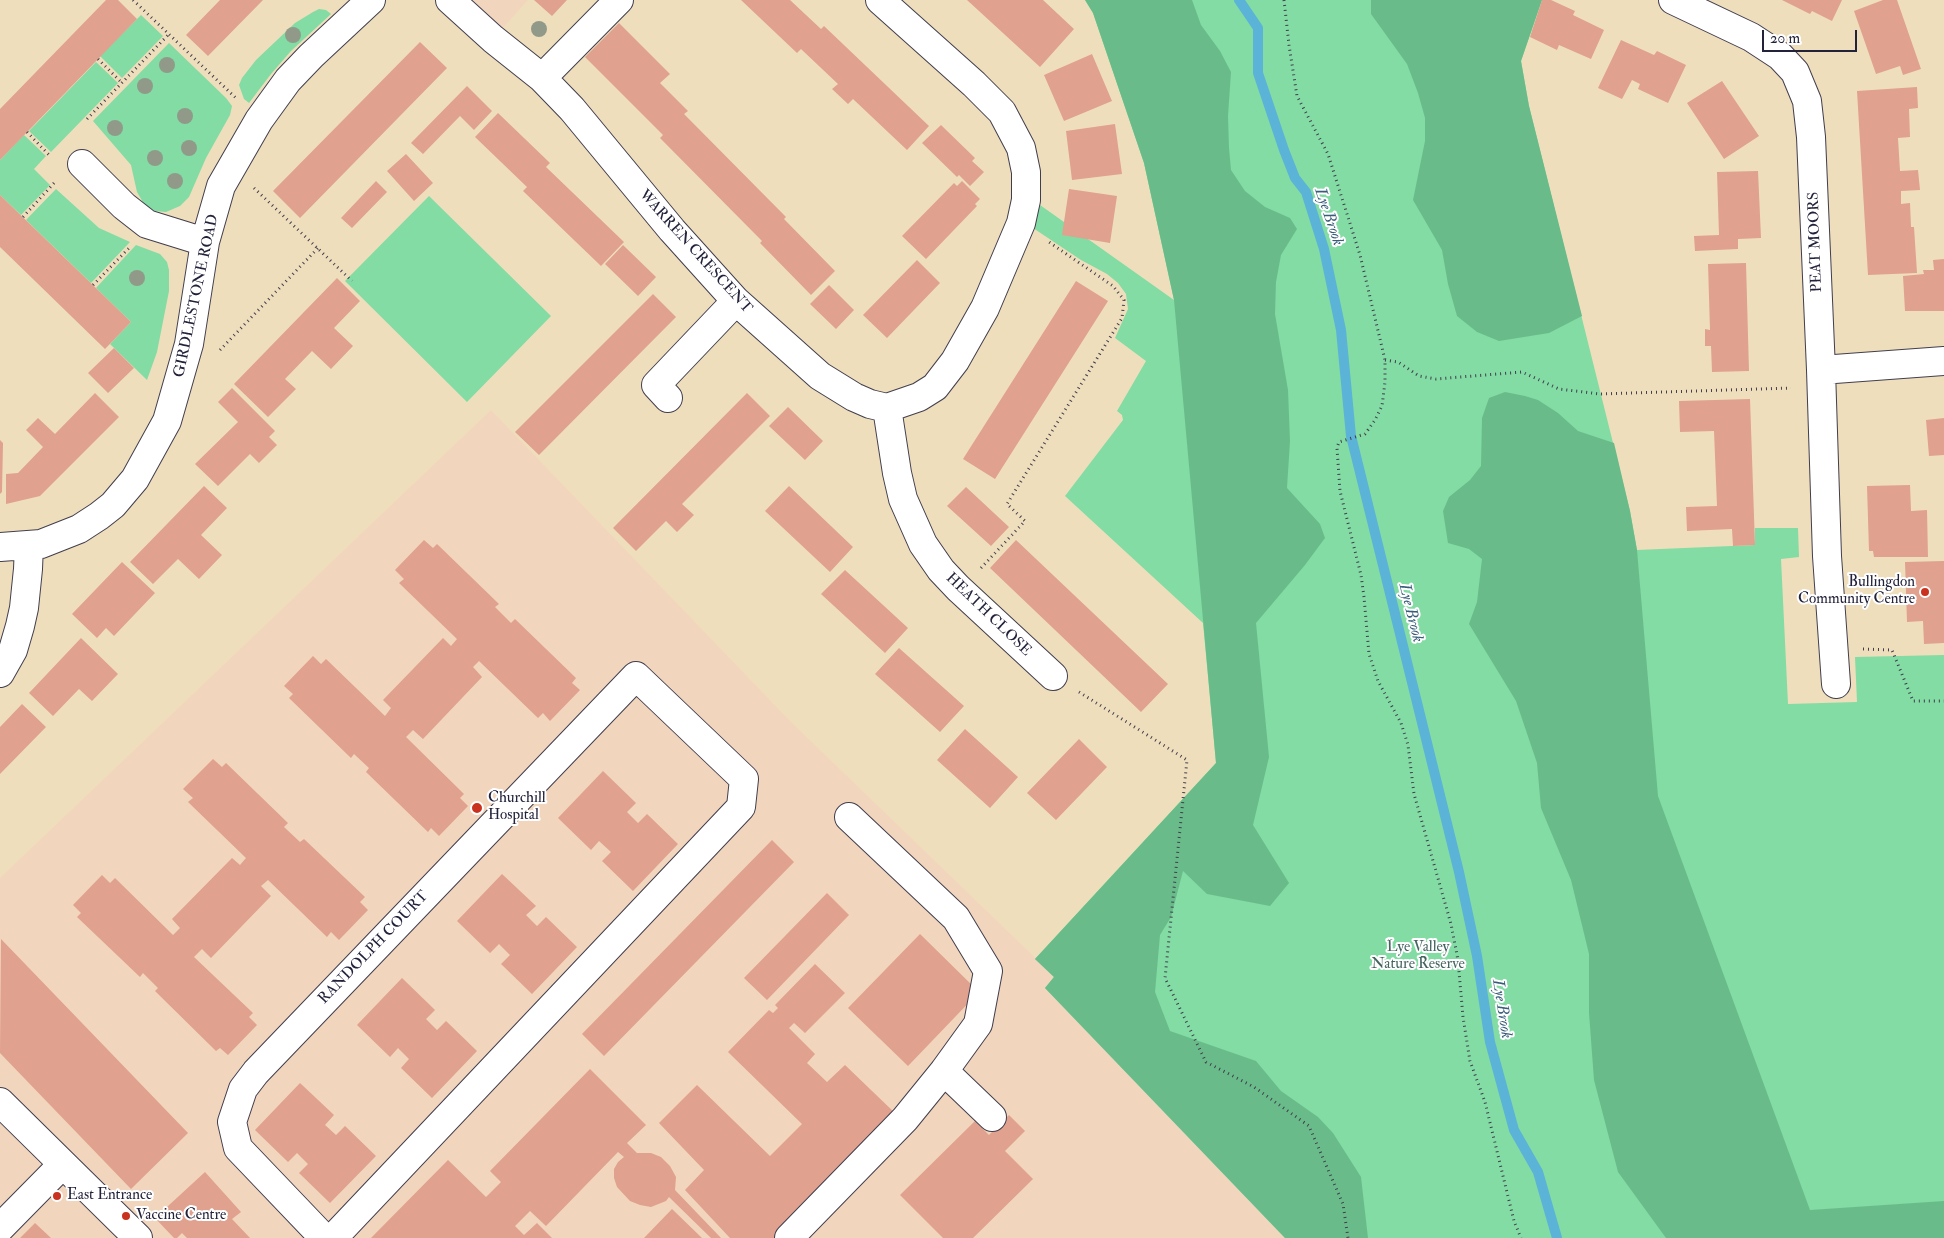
<!DOCTYPE html>
<style>
body{margin:0}
#map{position:relative;width:1944px;height:1238px;overflow:hidden;background:#efdebc;font-family:"IM FELL Double Pica",serif}
canvas{display:block}
.scale{position:absolute;left:1762px;top:30px;width:95px;height:22px;box-sizing:border-box;border:2px solid #22223b;border-top:0;padding-left:6px;font-size:15px;line-height:18px;white-space:nowrap;color:#22223b;-webkit-text-stroke:4px #fff;paint-order:stroke}
</style>
<div id="map">
<canvas width="1944" height="1238"></canvas>
<div class="scale">20 m</div>
</div>
<script>
const ctx = document.querySelector('canvas').getContext('2d');
ctx.lineJoin = 'round';
function fillPath(path, color) { ctx.fillStyle = color; ctx.fill(path, 'evenodd'); }
const toPath = rows => new Path2D(rows.map(r => 'M' + r).join(''));
function strokePath(path, color, width, dash) { ctx.strokeStyle = color; ctx.lineWidth = width; ctx.lineCap = dash ? 'butt' : 'round'; ctx.setLineDash(dash || []); ctx.stroke(path); }
function drawText(font, color, halo, rows, align = 'center') {
  ctx.font = font + ' "IM FELL Double Pica",serif'; ctx.lineWidth = 4; ctx.setLineDash([]); ctx.textBaseline = 'middle'; ctx.strokeStyle = halo; ctx.fillStyle = color; for (const [text, x, y, turn = 0] of rows) {
    ctx.save(); ctx.translate(x, y); ctx.rotate((+turn || 0) * Math.PI / 180); ctx.textAlign = isNaN(turn) ? turn : align; if (halo) ctx.strokeText(text, 0, 0); ctx.fillText(text, 0, 0); ctx.restore();
  }
}
const built = toPath([
 [467,0,528,0,501,30],
 [491,410,792,723,1055,977,1046,988,1285,1238,0,1238,0,878]
]);
const green = toPath([
 [1085,0,1542,0,1521,61,1529,106,1630,511,1637,550,1755,545,1755,528,1798,528,1799,557,1781,559,1788,704,1857,702,1855,657,1944,655,1944,1238,1285,1238,1045,988,1054,977,1035,959,1216,763,1203,623,1065,496,1123,420,1122,415,1117,411,1146,361,1115,338,1128,309,1126,294,1118,283,1107,274,1081,260,1033,228,1040,205,1174,300,1144,163,1093,13],
 [319,9,326,10,331,14,291,51,271,74,249,103,244,99,239,85,242,78,256,60,295,23,313,12],
 [141,15,163,36,122,78,100,56],
 [169,43,226,98,232,106,230,115,206,158,189,197,180,206,166,212,155,211,144,204,137,192,131,165,93,121],
 [96,62,118,83,51,152,29,131],
 [24,135,46,156,34,169,50,185,21,215,0,195,0,160],
 [56,189,99,228,130,242,91,283,26,220],
 [429,196,551,316,467,402,345,281],
 [136,245,160,254,167,262,169,270,169,291,157,352,147,380,110,344,131,322,96,288]
]);
const forest = toPath([
 [1085,0,1192,0,1201,25,1220,51,1231,72,1228,116,1229,148,1231,170,1245,191,1265,207,1290,218,1297,229,1281,255,1276,282,1275,314,1288,390,1290,441,1287,488,1320,524,1325,538,1305,565,1256,623,1269,757,1253,825,1289,883,1270,906,1207,894,1183,871,1171,917,1160,935,1155,992,1170,1031,1256,1061,1281,1091,1318,1117,1333,1133,1361,1177,1368,1238,1285,1238,1045,988,1054,977,1035,959,1216,763,1174,300,1144,163,1093,13],
 [1371,0,1542,0,1521,61,1529,106,1582,316,1549,333,1499,341,1477,332,1457,316,1448,284,1442,250,1413,200,1425,141,1425,118,1418,93,1407,64,1371,14],
 [1505,392,1525,396,1538,400,1558,413,1578,431,1614,443,1630,511,1637,550,1658,796,1810,1210,1944,1201,1944,1238,1666,1238,1618,1172,1594,1080,1589,1013,1589,954,1571,880,1541,808,1537,763,1516,701,1469,624,1477,602,1482,559,1469,549,1448,543,1443,511,1449,497,1470,480,1481,466,1482,418,1489,398]
]);
const stream = toPath([
 [1239,0,1258,28,1258,73,1284,150,1295,178,1306,192,1324,249,1341,330,1351,436,1459,872,1477,956,1490,1042,1514,1130,1538,1172,1557,1238]
]);
const building = toPath([
 [106,0,118,0,137,19,0,160,0,109],
 [220,0,263,0,208,56,186,35],
 [534,0,567,0,552,16],
 [741,0,790,0,821,29,824,26,929,126,907,150,853,99,848,104,832,89,838,84,801,49,797,53],
 [967,0,1043,0,1074,29,1040,67],
 [1542,0,1551,0,1575,11,1573,15,1604,30,1591,59,1559,45,1557,50,1530,37],
 [1782,0,1842,0,1832,21,1812,11,1810,14],
 [1897,0,1921,69,1903,75,1900,66,1876,74,1854,11,1883,0],
 [619,23,670,74,660,83,688,111,684,114,786,217,784,219,835,271,811,295,760,243,762,241,660,138,663,135,585,57],
 [1621,40,1654,55,1657,51,1686,65,1668,103,1638,89,1640,84,1632,80,1622,99,1598,88],
 [420,42,447,68,300,218,273,191],
 [1092,54,1112,101,1064,121,1044,75],
 [1722,81,1759,136,1724,159,1687,103],
 [467,86,492,111,474,130,460,116,423,154,411,143],
 [1917,87,1918,108,1909,109,1910,137,1898,138,1900,171,1918,170,1920,190,1901,191,1901,204,1910,203,1911,227,1914,227,1917,273,1868,275,1857,91],
 [498,113,550,163,546,167,624,242,601,266,523,191,527,187,475,137],
 [1115,124,1122,174,1072,180,1066,131],
 [941,125,975,158,972,161,984,172,970,186,959,175,957,177,922,143],
 [406,154,433,183,414,201,387,171],
 [1758,171,1761,238,1738,239,1738,249,1695,251,1694,236,1719,235,1717,172],
 [376,181,387,192,352,228,341,218],
 [962,181,980,199,975,204,977,206,926,259,902,236,954,183,957,186],
 [1069,189,1117,196,1110,243,1062,235],
 [0,195,131,322,105,349,0,247],
 [623,245,656,277,638,296,605,264],
 [1944,259,1944,311,1905,311,1903,276,1924,274,1923,270,1934,270,1933,260],
 [917,260,940,283,887,338,863,315],
 [1746,263,1749,371,1712,372,1711,346,1705,346,1705,329,1710,330,1708,264],
 [337,278,360,301,334,328,353,346,331,369,312,351,285,379,296,389,268,417,234,384],
 [1076,281,1108,301,995,479,963,459],
 [829,285,854,310,836,329,810,304],
 [653,294,676,317,539,455,515,432],
 [114,348,134,368,108,393,88,373],
 [232,388,275,431,269,437,277,445,259,463,250,454,218,486,195,464,238,422,218,402],
 [95,393,119,417,40,496,6,504,6,474,18,473,43,447,26,430,38,418,55,434],
 [747,393,770,416,682,504,694,515,677,532,666,521,636,551,613,528],
 [1750,399,1755,545,1733,546,1732,529,1687,531,1686,507,1717,506,1714,431,1680,432,1679,401],
 [788,407,823,441,805,460,769,426],
 [1944,418,1944,455,1929,456,1926,420],
 [0,440,3,443,2,492,0,494],
 [1910,485,1911,511,1927,510,1928,557,1874,557,1873,551,1869,551,1867,486],
 [204,486,227,508,201,535,222,555,199,579,178,559,153,584,130,562],
 [789,486,853,547,830,572,765,511],
 [966,487,1009,527,991,546,947,506],
 [424,540,433,548,437,544,499,604,495,607,511,623,515,619,576,678,572,683,580,690,550,721,543,713,538,718,479,661,473,667,482,677,423,739,413,730,406,737,464,794,460,798,468,806,439,836,431,828,428,832,366,772,369,768,354,754,351,758,289,698,293,694,284,686,313,656,321,664,326,659,385,716,391,708,383,700,443,638,451,646,457,639,399,583,404,579,395,570],
 [1016,540,1168,684,1141,712,990,568],
 [1944,561,1944,643,1924,644,1923,621,1907,622,1905,562],
 [122,562,155,593,114,636,106,628,97,638,72,614],
 [845,570,908,628,885,653,821,594],
 [81,638,118,674,92,701,79,689,53,716,29,693],
 [899,648,964,706,940,732,875,674],
 [22,704,46,727,0,774,0,727],
 [965,729,1018,777,990,808,937,760],
 [1079,739,1107,767,1056,820,1027,793],
 [213,759,222,767,226,763,288,823,284,827,300,842,304,839,365,897,360,902,368,910,339,940,331,932,327,937,268,880,261,886,271,896,211,958,202,949,194,957,253,1013,249,1017,257,1025,228,1055,220,1048,216,1051,155,991,158,988,143,973,140,977,77,917,81,913,73,905,102,875,110,883,115,878,173,935,180,928,172,919,232,858,240,865,246,858,188,802,193,798,183,789],
 [603,771,636,803,627,812,638,823,647,814,678,844,633,891,602,861,611,852,599,841,591,850,558,818],
 [772,840,794,862,604,1056,582,1034],
 [502,874,536,906,526,915,537,926,546,917,577,947,532,994,501,964,510,955,499,944,490,953,457,921],
 [827,893,849,915,767,1000,744,978],
 [920,934,979,992,908,1066,848,1008],
 [1,939,188,1133,131,1189,0,1053],
 [815,964,845,993,805,1033,794,1023,789,1028,815,1054,807,1063,827,1082,845,1065,897,1115,777,1238,730,1238,685,1190,704,1170,659,1123,697,1085,770,1156,802,1124,728,1052,769,1010,773,1013,778,1008,775,1005],
 [402,978,435,1010,426,1019,437,1030,446,1021,477,1051,432,1098,401,1068,409,1059,398,1048,390,1057,357,1025],
 [590,1069,646,1125,627,1143,637,1153,651,1153,661,1157,670,1166,676,1177,675,1190,721,1238,711,1238,669,1197,666,1201,651,1207,640,1205,630,1201,617,1187,614,1178,614,1169,618,1162,624,1157,618,1152,546,1226,530,1211,515,1226,524,1235,537,1223,552,1238,371,1238,448,1160,486,1197,501,1182,490,1171],
 [300,1083,334,1115,325,1125,336,1135,345,1126,376,1156,330,1203,299,1173,308,1164,297,1153,288,1162,255,1130],
 [1009,1115,1025,1131,1005,1151,1033,1179,973,1238,943,1238,900,1195,975,1121,989,1135],
 [205,1172,241,1212,232,1219,250,1238,187,1238,182,1233,177,1238,174,1238,155,1218],
 [672,1209,702,1238,644,1238],
 [35,1223,51,1238,20,1238]
]);
const path = toPath([
 [133,0,238,100],
 [1284,0,1289,45,1297,96,1328,154,1360,255,1385,360,1385,382,1382,406,1375,420,1365,434,1339,442,1337,448,1340,491,1361,575,1364,597,1369,654,1378,681,1401,723,1408,745,1414,794,1451,924,1458,960,1463,1017,1470,1061,1485,1102,1514,1221,1521,1238],
 [98,59,122,83],
 [87,119,169,34],
 [27,132,51,157],
 [254,188,352,281],
 [23,217,55,182],
 [93,285,129,248],
 [220,350,318,248],
 [1385,360,1398,362,1419,376,1436,379,1522,372,1559,389,1600,394,1791,388],
 [981,568,1025,521,1007,504,1122,318,1124,300,1113,286,1046,240],
 [1863,649,1892,650,1913,701,1944,701],
 [1079,692,1187,760,1165,978,1206,1062,1254,1087,1309,1126,1343,1204,1348,1238]
]);
const minor = toPath([
 [450,0,493,39,542,78,572,109,672,230,736,301,820,376,854,397,870,404,887,408,919,397,935,387,955,361,985,308,1021,223,1026,200,1026,172,1021,148,1002,112,974,84,880,0],
 [1673,0,1751,37,1780,56,1795,72,1807,101,1811,137,1821,370,1827,556,1836,684],
 [542,78,619,0],
 [82,164,124,206,147,224,205,242],
 [1821,370,1944,361],
 [668,398,656,385,736,301],
 [887,408,897,473,903,499,923,544,941,570,958,588,1053,676],
 [0,547,41,544,79,529,99,516,113,505,135,479,167,421,189,344,205,242,221,186,259,120,288,80,311,56,371,0],
 [0,673,13,650,20,626,24,608,28,569,29,545],
 [944,1071,992,1117],
 [0,1102,138,1238],
 [0,1228,62,1165],
 [324,1238,238,1148,232,1122,243,1089,256,1072,636,676,744,779,741,807,333,1238],
 [789,1238,905,1119,944,1071,978,1024,988,971,956,918,849,817]
]);
const trees = [
 [539,29],
 [293,35],
 [167,65],
 [145,86],
 [185,116],
 [115,128],
 [189,148],
 [155,158],
 [175,181],
 [137,278]
];
const markers = [
 [1925,592,5,"#c8321e"],
 [477,808,6,"#c8321e"],
 [57,1196,5,"#c8321e"],
 [126,1216,5,"#c8321e"]
];
const streetNames = [
 ["PEAT MOORS",1816,242,-92],
 ["WARREN CRESCENT",695,252,48],
 ["GIRDLESTONE ROAD",197,296,-78],
 ["HEATH CLOSE",988,615,44],
 ["RANDOLPH COURT",374,948,-46]
];
const poiNames = [
 ["Bullingdon",1915,583,"right"],
 ["Community Centre",1915,600,"right"],
 ["Churchill",488,799],
 ["Hospital",488,816],
 ["East Entrance",67,1196],
 ["Vaccine Centre",136,1216]
];
const parkNames = [
 ["Lye Valley",1418,948],
 ["Nature Reserve",1418,965]
];
const waterNames = [
 ["Lye Brook",1328,217,71],
 ["Lye Brook",1410,613,76],
 ["Lye Brook",1501,1009,81]
];
fillPath(built, '#f2d5bd');
fillPath(green, '#82dca3');
fillPath(forest, '#69bc89');
strokePath(stream, '#5bb3d8', 10);
fillPath(building, '#e0a18e');
strokePath(minor, '#413e4e', 30);
strokePath(path, '#413e4e', 3, [1, 4]);
strokePath(minor, '#fff', 28);
ctx.fillStyle = '#919a89';
for (const [x, y] of trees) { ctx.beginPath(); ctx.arc(x, y, 8, 0, 2 * Math.PI); ctx.fill(); }
for (const [x, y, r, color] of markers) { const dot = new Path2D(); dot.arc(x, y, r, 0, 2 * Math.PI); ctx.fillStyle = color; ctx.fill(dot); strokePath(dot, '#fff', 2); }
drawText('15px', '#22223b', '#fff', streetNames);
drawText('15px', '#22223b', '#fff', poiNames, 'left');
drawText('15px', '#44635f', '#fff', parkNames);
drawText('italic 16px', '#395c7a', '#fff', waterNames);
</script>
